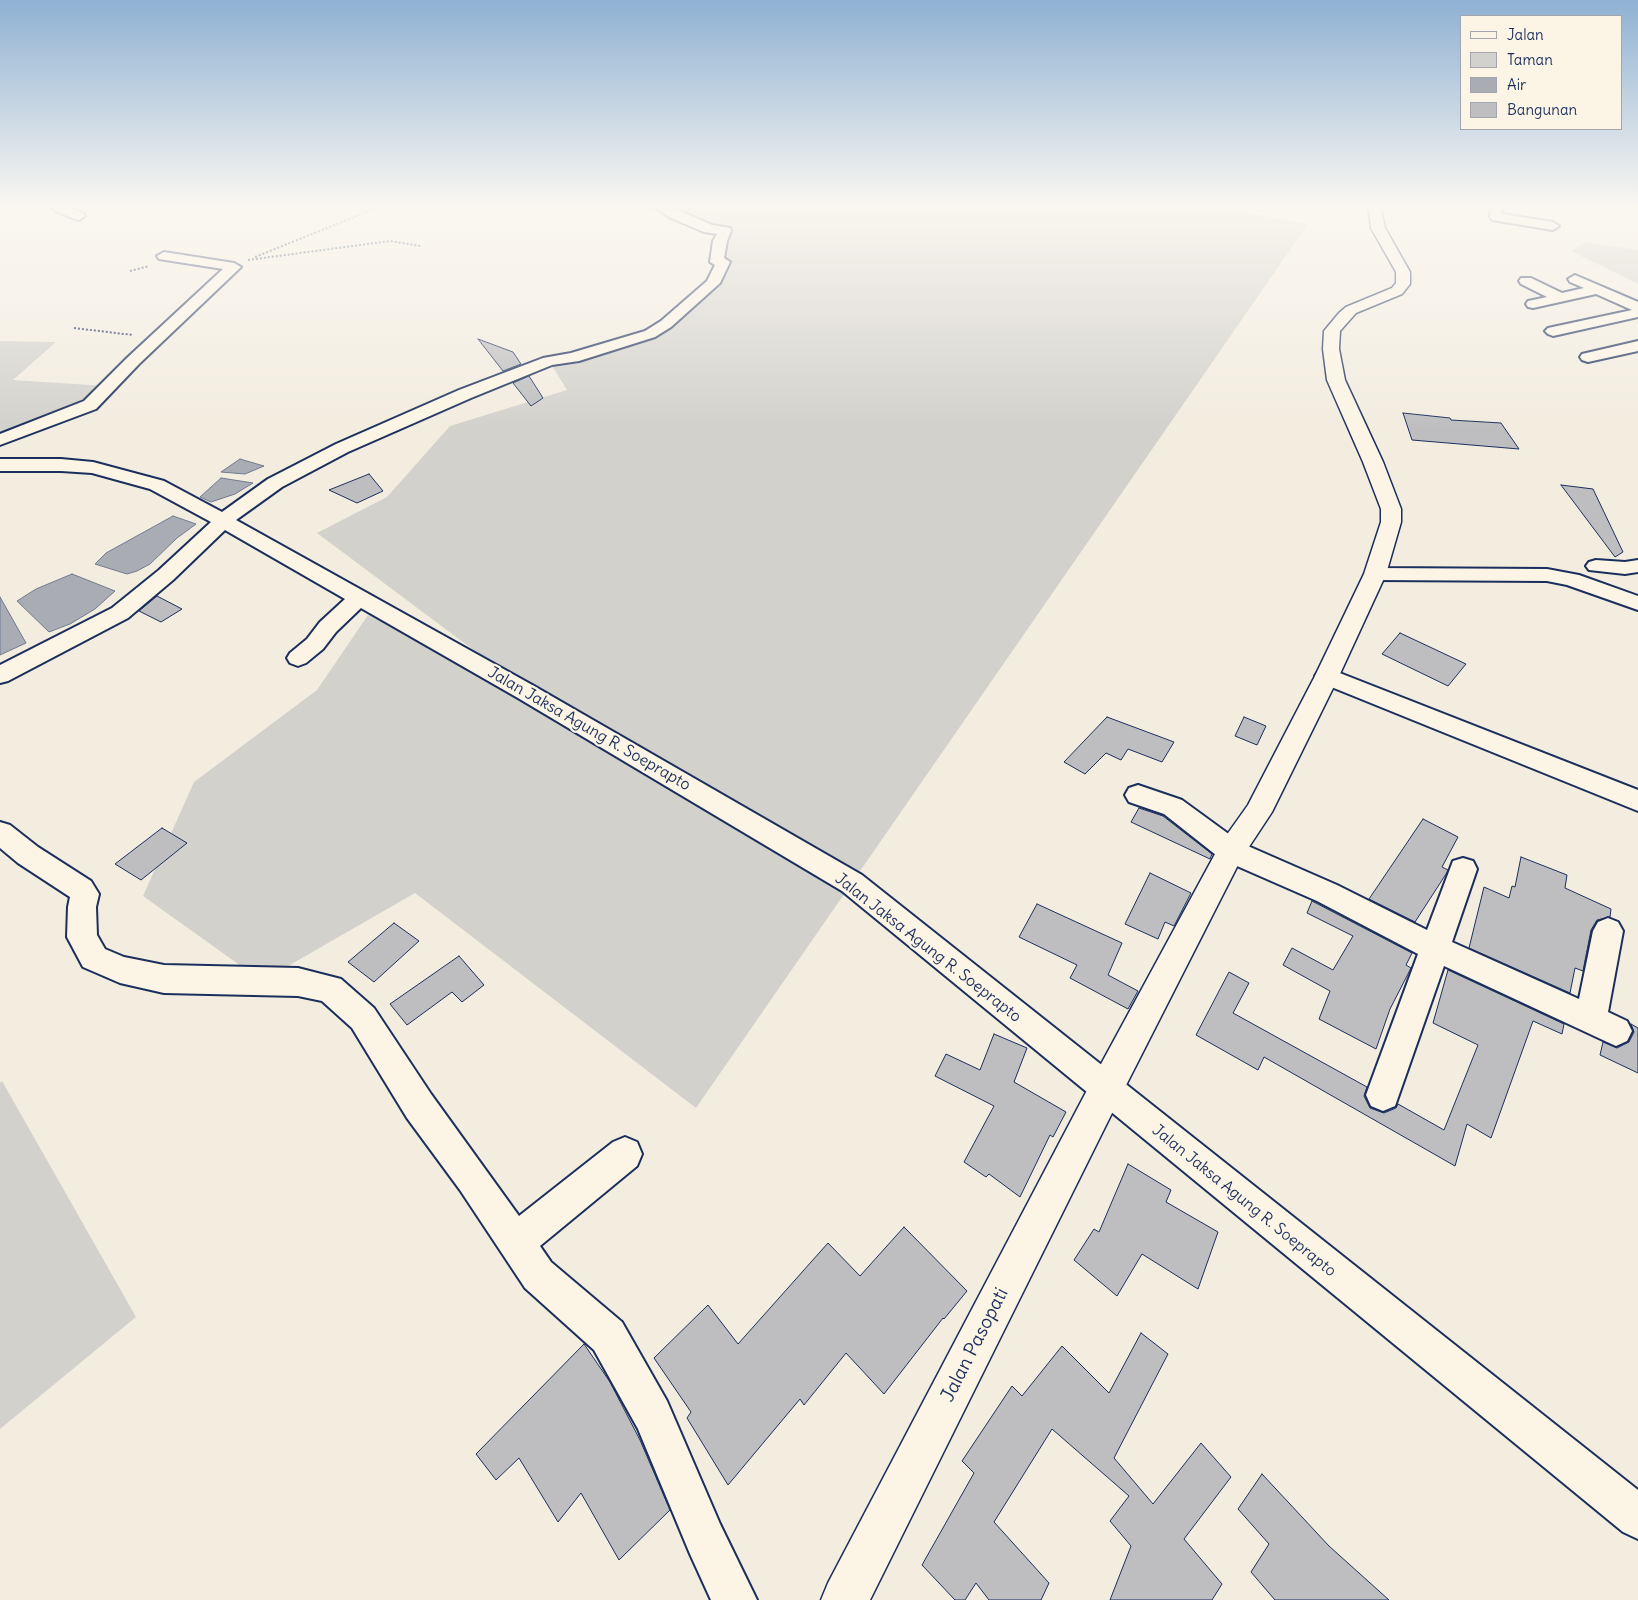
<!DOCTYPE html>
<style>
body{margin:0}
#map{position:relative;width:1638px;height:1600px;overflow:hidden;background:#f3ede0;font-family:Delius,sans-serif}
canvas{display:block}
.legend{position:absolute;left:1460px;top:15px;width:162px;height:115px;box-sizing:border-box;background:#fcf5e5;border:1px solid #a2a6af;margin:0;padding:6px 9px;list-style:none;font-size:15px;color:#1b2f5e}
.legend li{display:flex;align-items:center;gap:10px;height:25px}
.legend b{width:25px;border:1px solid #a2a6af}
</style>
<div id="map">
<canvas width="1638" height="1600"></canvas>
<ul class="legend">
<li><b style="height:6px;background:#fcf5e5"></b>Jalan</li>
<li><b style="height:14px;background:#d3d1cc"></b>Taman</li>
<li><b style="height:14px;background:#a9acb3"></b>Air</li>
<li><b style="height:14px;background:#bebec0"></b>Bangunan</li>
</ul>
</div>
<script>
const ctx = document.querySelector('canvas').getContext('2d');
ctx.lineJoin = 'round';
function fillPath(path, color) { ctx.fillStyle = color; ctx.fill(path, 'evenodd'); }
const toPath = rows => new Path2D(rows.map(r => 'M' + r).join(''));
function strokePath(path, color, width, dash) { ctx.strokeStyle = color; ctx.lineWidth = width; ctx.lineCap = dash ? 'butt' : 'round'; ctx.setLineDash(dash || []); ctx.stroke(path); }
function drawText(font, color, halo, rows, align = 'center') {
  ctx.font = font + ' Delius,sans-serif'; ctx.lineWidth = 4.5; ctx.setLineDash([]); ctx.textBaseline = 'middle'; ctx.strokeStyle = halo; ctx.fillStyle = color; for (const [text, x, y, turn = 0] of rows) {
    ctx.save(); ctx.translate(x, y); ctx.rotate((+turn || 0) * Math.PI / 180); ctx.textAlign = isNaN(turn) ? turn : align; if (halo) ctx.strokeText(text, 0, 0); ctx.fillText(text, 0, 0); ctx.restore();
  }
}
const green = toPath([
 [659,205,1203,205,1308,224,696,1108,415,893,262,981,143,896,194,782,317,690,368,615,519,684,317,533,387,497,450,426,567,390,549,361,666,324,713,283,724,231],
 [1585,242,1638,250,1638,284,1571,251],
 [0,341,56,342,13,380,106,386,89,404,0,438],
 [2,1081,136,1317,0,1429,0,1083]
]);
const water = toPath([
 [240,459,264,466,245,474,221,472,240,459],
 [221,478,253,483,235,494,211,502,200,497,221,478],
 [173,516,196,524,177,538,150,564,137,571,127,574,95,564,106,553,173,516],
 [72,574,115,591,95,609,70,624,49,632,17,601,36,589,72,574],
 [0,597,26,643,0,655,0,597]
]);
const building = toPath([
 [478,339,513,352,521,364,503,371,478,339],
 [529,376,543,398,531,406,513,383,529,376],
 [1403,413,1450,418,1451,420,1501,423,1519,449,1412,440,1403,413],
 [369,474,383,491,357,503,329,490,369,474],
 [1561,485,1593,489,1623,552,1615,557,1561,485],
 [157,596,182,609,161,622,139,611,157,596],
 [1400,633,1466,664,1448,686,1382,654,1400,633],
 [1107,717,1174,742,1162,762,1128,749,1121,760,1106,753,1085,774,1064,762,1107,717],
 [1244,717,1266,726,1257,745,1235,736,1244,717],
 [1139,808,1163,816,1212,854,1210,859,1131,822,1139,808],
 [1423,819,1458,837,1442,867,1448,870,1446,874,1415,922,1369,899,1423,819],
 [162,828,187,843,141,880,115,864,162,828],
 [1521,857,1567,875,1565,888,1611,909,1610,917,1597,920,1591,930,1583,971,1575,968,1570,993,1469,948,1484,887,1509,898,1512,886,1515,887,1521,857],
 [1150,873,1191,893,1174,926,1165,922,1158,939,1125,924,1150,873],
 [1312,901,1412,953,1406,965,1411,968,1409,972,1390,1009,1376,1049,1319,1019,1330,991,1283,965,1292,948,1333,970,1353,936,1307,913,1312,901],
 [1037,904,1122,943,1108,975,1138,991,1128,1009,1070,978,1077,965,1019,937,1037,904],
 [394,923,419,941,374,982,348,962,394,923],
 [459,956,484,985,462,1002,452,992,407,1025,390,1004,459,956],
 [1448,970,1564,1024,1562,1034,1533,1021,1491,1138,1467,1124,1455,1166,1264,1057,1258,1070,1196,1035,1229,972,1249,983,1233,1013,1367,1087,1364,1096,1370,1108,1384,1113,1396,1108,1398,1104,1444,1130,1478,1045,1433,1023,1448,970],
 [1631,1024,1638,1028,1638,1073,1600,1055,1603,1042,1617,1048,1629,1042,1634,1032,1631,1024],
 [994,1034,1027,1048,1014,1082,1066,1112,1053,1137,1050,1135,1020,1197,989,1174,986,1177,964,1162,994,1106,935,1076,946,1054,980,1070,994,1034],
 [1128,1164,1171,1190,1166,1202,1218,1232,1198,1289,1142,1254,1117,1296,1074,1260,1094,1229,1099,1232,1128,1164],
 [904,1227,967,1291,944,1319,943,1318,884,1394,846,1353,804,1405,800,1399,728,1485,687,1418,691,1412,654,1358,708,1305,738,1344,828,1243,860,1276,904,1227],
 [1141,1333,1168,1354,1114,1458,1153,1504,1201,1443,1231,1477,1184,1539,1222,1584,1212,1600,1110,1600,1131,1546,1110,1521,1129,1496,1052,1429,994,1522,1049,1583,1041,1600,989,1600,976,1583,965,1600,955,1600,922,1565,974,1473,962,1461,1012,1386,1022,1396,1062,1346,1109,1393,1141,1333],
 [584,1344,610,1382,640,1440,670,1510,619,1560,581,1493,558,1522,519,1458,496,1480,476,1454,584,1344],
 [1262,1474,1329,1546,1389,1600,1275,1600,1251,1572,1269,1544,1238,1509,1262,1474]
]);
const path = toPath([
 [255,257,384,205],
 [248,260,390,241,420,246],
 [130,271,149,266],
 [74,328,133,335]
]);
const minor = toPath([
 [49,205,63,205,83,213,85,216,79,220,75,219,57,212,49,205],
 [652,205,666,205,712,225,730,228,731,231,727,241,724,258,730,262,720,283,671,327,655,337,579,361,552,365,471,398,348,452,282,487,236,520,534,686,862,875,1638,1490,1638,1539,1623,1532,842,891,518,698,361,608,336,632,323,649,306,663,298,666,290,663,287,658,290,653,307,639,320,622,345,599,225,530,173,580,128,618,8,681,0,683,0,665,112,608,159,570,211,522,150,489,92,473,61,471,0,471,0,459,61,459,93,462,164,481,222,512,268,479,336,444,459,390,543,358,571,353,645,331,661,321,707,281,715,265,710,262,713,241,717,234,704,232,671,218,652,205],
 [1491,205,1503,205,1502,214,1553,222,1559,226,1553,230,1492,220,1490,217,1491,205],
 [164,252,234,263,241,267,139,364,96,409,0,445,0,434,84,401,127,358,223,269,159,259,157,256,164,252],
 [1575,275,1638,302,1638,317,1553,336,1548,334,1545,331,1548,328,1632,310,1596,294,1533,308,1528,307,1526,304,1528,301,1547,297,1521,284,1519,281,1521,278,1531,278,1562,293,1584,288,1570,282,1568,279,1575,275],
 [1638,341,1638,351,1588,362,1582,360,1580,357,1582,354,1638,341],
 [1596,560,1625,562,1638,560,1638,572,1625,574,1589,570,1586,566,1589,562,1596,560],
 [1375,568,1547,569,1579,575,1638,596,1638,610,1567,585,1547,581,1375,580,1368,579,1365,574,1368,569,1375,568],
 [1327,668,1638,790,1638,811,1319,682,1315,676,1319,670,1327,668],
 [1138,785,1182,800,1241,843,1337,885,1427,930,1453,861,1463,858,1473,861,1477,869,1452,942,1579,999,1593,931,1598,922,1608,918,1618,922,1623,931,1608,1012,1627,1021,1632,1031,1627,1041,1616,1046,1605,1041,1444,966,1395,1106,1383,1111,1371,1106,1366,1095,1418,954,1317,901,1221,859,1164,814,1129,802,1125,795,1129,788,1138,785],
 [0,822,10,825,38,847,91,881,99,894,96,907,97,935,105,949,124,957,164,965,298,968,341,979,374,1008,431,1094,519,1216,613,1142,625,1137,637,1142,642,1154,637,1166,540,1246,551,1262,622,1322,667,1401,720,1524,757,1600,711,1600,690,1554,638,1429,594,1350,525,1288,460,1190,407,1118,352,1028,322,1001,298,996,164,993,120,983,83,967,67,937,68,907,70,897,18,863,0,848,0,822]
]);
const major = toPath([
 [1368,205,1380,205,1385,228,1410,272,1410,284,1402,294,1356,313,1340,331,1339,349,1345,380,1383,462,1401,509,1401,522,1386,574,1339,676,1272,812,1241,859,1118,1101,870,1600,821,1600,828,1583,1094,1077,1221,843,1248,805,1315,676,1364,574,1381,522,1381,509,1363,462,1327,380,1323,349,1324,331,1339,313,1346,307,1392,288,1396,283,1396,272,1371,228,1368,205]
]);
const streetNames = [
 ["Jalan Jaksa Agung R. Soeprapto",589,729,30],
 ["Jalan Jaksa Agung R. Soeprapto",928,948,38],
 ["Jalan Jaksa Agung R. Soeprapto",1244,1201,39]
];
const nearStreetnames = [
 ["Jalan Pasopati",975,1345,-63]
];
fillPath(green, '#d3d1cc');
fillPath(water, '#a9acb3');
strokePath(water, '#707a91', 1);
fillPath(building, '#bebec0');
strokePath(building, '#1b2f5e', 1);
strokePath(minor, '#1b2f5e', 4);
strokePath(major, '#1b2f5e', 3);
strokePath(path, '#1b2f5e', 2, [2, 2]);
fillPath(minor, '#fcf5e5');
fillPath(major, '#fcf5e5');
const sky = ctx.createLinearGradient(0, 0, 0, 429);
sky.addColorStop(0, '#8fb1d3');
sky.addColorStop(0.48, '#faf7f1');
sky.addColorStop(1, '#faf7f100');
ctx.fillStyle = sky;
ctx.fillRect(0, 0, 1638, 429);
drawText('16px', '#1b2f5e', '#fcf5e5', streetNames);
drawText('19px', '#1b2f5e', '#fcf5e5', nearStreetnames);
</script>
